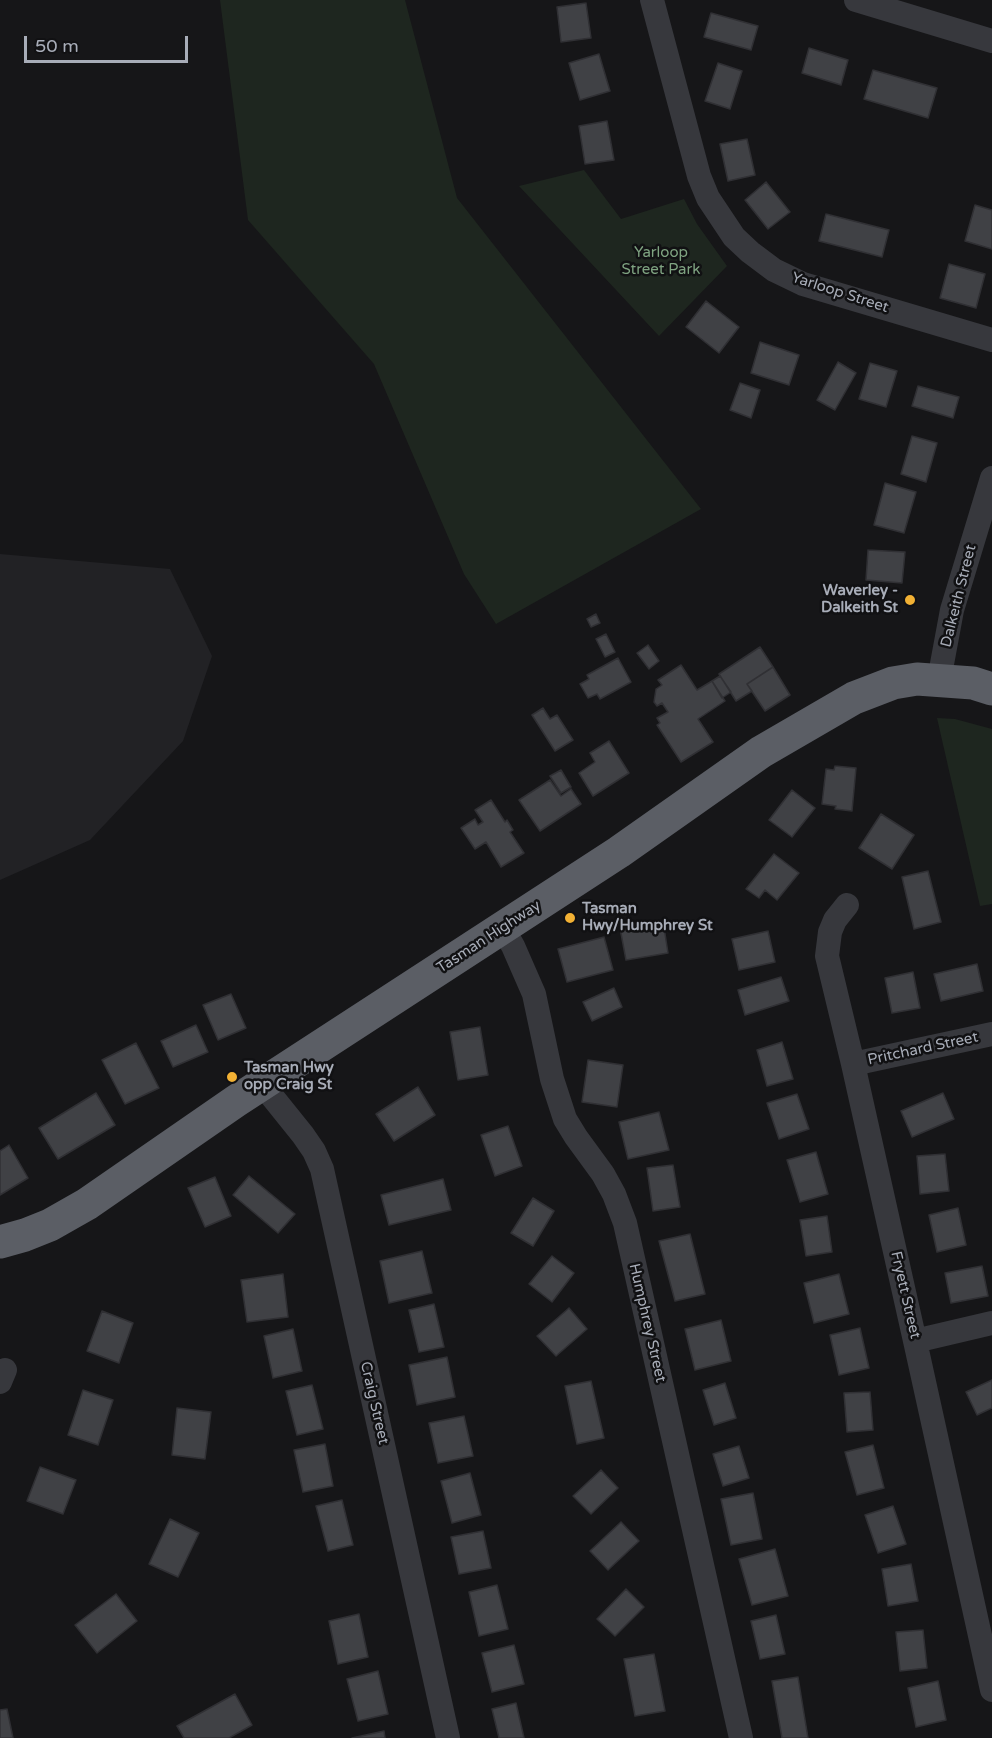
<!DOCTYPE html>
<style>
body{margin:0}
#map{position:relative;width:992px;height:1738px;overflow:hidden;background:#161618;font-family:"Varela Round",sans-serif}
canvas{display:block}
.scale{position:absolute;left:24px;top:36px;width:164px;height:27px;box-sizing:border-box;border:3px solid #a8adb8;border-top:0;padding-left:8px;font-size:18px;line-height:21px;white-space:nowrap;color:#a8adb8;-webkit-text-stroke:4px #111113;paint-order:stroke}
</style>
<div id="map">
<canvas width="992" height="1738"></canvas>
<div class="scale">50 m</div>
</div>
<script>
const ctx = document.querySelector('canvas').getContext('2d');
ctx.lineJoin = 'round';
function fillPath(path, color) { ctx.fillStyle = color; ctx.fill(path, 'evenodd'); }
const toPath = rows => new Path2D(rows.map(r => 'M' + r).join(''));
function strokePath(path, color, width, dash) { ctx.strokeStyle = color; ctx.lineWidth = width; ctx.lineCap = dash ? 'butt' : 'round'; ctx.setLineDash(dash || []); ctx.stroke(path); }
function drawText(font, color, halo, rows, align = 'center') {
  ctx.font = font + ' "Varela Round",sans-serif'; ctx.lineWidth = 5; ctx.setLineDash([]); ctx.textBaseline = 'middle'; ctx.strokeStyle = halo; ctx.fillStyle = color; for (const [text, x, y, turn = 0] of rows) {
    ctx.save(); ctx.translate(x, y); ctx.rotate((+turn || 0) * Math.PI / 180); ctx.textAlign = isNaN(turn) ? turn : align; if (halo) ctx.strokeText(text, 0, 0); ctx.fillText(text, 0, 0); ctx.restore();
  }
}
const built = toPath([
 [0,554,170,569,212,656,183,741,90,840,0,880]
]);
const green = toPath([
 [220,0,405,0,457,198,701,509,496,624,464,574,374,364,248,220],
 [584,170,621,219,684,199,697,224,727,266,659,336,519,186],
 [937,718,955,719,992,729,992,904,980,906]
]);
const building = toPath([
 [586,3,591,38,561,42,557,7,586,3],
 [711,13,758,26,751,50,704,37,711,13],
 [809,48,848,60,841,85,802,73,809,48],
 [599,54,610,91,580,100,569,63,599,54],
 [718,63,742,71,730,109,705,101,718,63],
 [873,70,937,88,928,118,864,99,873,70],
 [607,121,614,160,585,164,579,126,607,121],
 [747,139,755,175,728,181,720,144,747,139],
 [766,182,790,212,768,229,745,200,766,182],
 [975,205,992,210,992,249,965,241,975,205],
 [826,214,889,230,882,257,819,241,826,214],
 [949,264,985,274,976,308,940,298,949,264],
 [706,301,739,327,719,353,686,327,706,301],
 [760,342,799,355,789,385,751,373,760,342],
 [838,362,856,373,835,410,817,400,838,362],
 [870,363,897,371,886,407,859,399,870,363],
 [740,383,760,390,751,418,730,410,740,383],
 [918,386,959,397,953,418,912,406,918,386],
 [912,436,937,443,926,482,901,474,912,436],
 [885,483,916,492,904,533,874,525,885,483],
 [868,550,905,552,902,583,866,580,868,550],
 [596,614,600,623,591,627,587,619,596,614],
 [606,634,615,652,605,657,596,639,606,634],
 [648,645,659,661,649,669,637,653,648,645],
 [760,647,773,667,747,684,752,691,736,701,719,674,760,647],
 [618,658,631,682,600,699,597,694,588,698,580,684,589,679,587,675,618,658],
 [681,665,697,690,712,681,725,701,698,719,713,742,681,762,657,725,660,723,657,718,668,712,662,703,657,706,654,702,656,689,662,685,658,680,681,665],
 [773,667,790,695,765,711,747,684,773,667],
 [720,676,731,692,722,698,712,681,720,676],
 [543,708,550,719,557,715,573,740,555,751,532,715,543,708],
 [609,741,629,773,593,796,579,773,595,762,590,753,609,741],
 [835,766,856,768,852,811,835,809,836,806,822,804,826,769,834,770,835,766],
 [561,770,571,787,561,793,550,776,561,770],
 [550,780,561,796,571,789,581,804,540,831,519,800,550,780],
 [792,790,815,808,792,837,769,820,792,790],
 [491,800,505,822,507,820,513,830,510,832,524,853,501,867,486,842,475,849,461,828,475,819,478,825,483,822,475,810,491,800],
 [881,814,914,835,892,869,859,848,881,814],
 [774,854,799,873,777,900,765,890,759,898,746,889,774,854],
 [928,871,941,922,914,929,902,877,928,871],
 [663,921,668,953,626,960,620,928,663,921],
 [768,931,775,962,739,970,732,939,768,931],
 [604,937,613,970,567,982,558,949,604,937],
 [977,964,983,991,941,1001,934,974,977,964],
 [913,972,920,1008,892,1013,885,978,913,972],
 [781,977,789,1001,745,1015,738,990,781,977],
 [614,988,622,1007,592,1021,583,1002,614,988],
 [231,994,246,1028,218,1040,203,1005,231,994],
 [196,1025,208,1052,173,1067,161,1041,196,1025],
 [480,1027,488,1075,458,1080,450,1032,480,1027],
 [782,1042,793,1079,767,1086,757,1050,782,1042],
 [136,1043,159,1088,125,1104,102,1060,136,1043],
 [588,1060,623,1065,617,1107,582,1102,588,1060],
 [418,1087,435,1115,394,1141,376,1114,418,1087],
 [96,1093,115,1125,58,1159,39,1128,96,1093],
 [943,1093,954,1119,912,1137,901,1111,943,1093],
 [797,1094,809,1129,779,1139,767,1103,797,1094],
 [659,1112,669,1150,628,1159,619,1122,659,1112],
 [508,1126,522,1166,495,1176,481,1135,508,1126],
 [9,1145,28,1178,0,1195,0,1151,9,1145],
 [816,1152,828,1194,800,1202,787,1160,816,1152],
 [945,1154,949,1191,920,1194,917,1156,945,1154],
 [673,1165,680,1207,653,1211,647,1168,673,1165],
 [249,1176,295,1214,278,1233,233,1195,249,1176],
 [215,1177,231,1216,205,1227,188,1188,215,1177],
 [443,1179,451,1210,389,1225,381,1195,443,1179],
 [533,1198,554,1211,533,1246,511,1233,533,1198],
 [958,1208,966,1245,937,1252,929,1215,958,1208],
 [827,1216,832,1252,806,1256,800,1220,827,1216],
 [690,1234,705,1294,675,1301,659,1241,690,1234],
 [422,1251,432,1293,389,1303,380,1261,422,1251],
 [552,1256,574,1273,552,1302,529,1284,552,1256],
 [982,1266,988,1296,951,1303,945,1273,982,1266],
 [283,1274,288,1317,247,1322,241,1280,283,1274],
 [839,1274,849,1314,814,1323,804,1283,839,1274],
 [434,1304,444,1347,419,1352,409,1310,434,1304],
 [569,1308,587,1329,556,1356,537,1336,569,1308],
 [102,1311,133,1323,119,1363,87,1351,102,1311],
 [721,1320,731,1361,695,1370,685,1329,721,1320],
 [860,1328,869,1368,839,1375,830,1335,860,1328],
 [293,1329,302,1371,273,1378,264,1336,293,1329],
 [447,1357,455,1397,417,1405,409,1365,447,1357],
 [992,1380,992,1408,977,1415,966,1392,992,1380],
 [591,1381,604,1438,577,1444,565,1386,591,1381],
 [725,1383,736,1418,714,1425,703,1390,725,1383],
 [312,1385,323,1429,297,1435,286,1391,312,1385],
 [83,1390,113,1400,98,1445,68,1435,83,1390],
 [870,1392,873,1430,847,1432,844,1393,870,1392],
 [177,1408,211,1412,205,1459,172,1455,177,1408],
 [464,1416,473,1456,438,1463,429,1423,464,1416],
 [325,1444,333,1486,303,1492,294,1450,325,1444],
 [873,1445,884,1488,857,1495,845,1452,873,1445],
 [739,1446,749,1478,723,1486,713,1454,739,1446],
 [40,1467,76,1480,63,1514,27,1501,40,1467],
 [601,1470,618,1488,591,1514,573,1496,601,1470],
 [470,1473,481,1515,452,1523,441,1481,470,1473],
 [753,1493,762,1539,731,1545,721,1499,753,1493],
 [342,1500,353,1545,328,1551,316,1506,342,1500],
 [893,1506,906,1544,878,1553,865,1515,893,1506],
 [170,1519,199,1533,178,1577,149,1564,170,1519],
 [621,1522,639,1541,608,1570,590,1551,621,1522],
 [483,1531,491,1568,459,1574,451,1537,483,1531],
 [775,1549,788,1596,752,1605,739,1559,775,1549],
 [911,1564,918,1601,888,1606,882,1569,911,1564],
 [497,1585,508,1629,479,1636,469,1592,497,1585],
 [626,1589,644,1607,615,1636,597,1619,626,1589],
 [116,1594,137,1621,97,1653,75,1625,116,1594],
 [359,1614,368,1657,338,1664,329,1621,359,1614],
 [776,1615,785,1654,760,1659,751,1621,776,1615],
 [923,1630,927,1668,900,1671,896,1632,923,1630],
 [514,1645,524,1684,492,1692,482,1653,514,1645],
 [654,1654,665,1711,635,1716,624,1659,654,1654],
 [378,1671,388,1714,358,1721,347,1679,378,1671],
 [798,1677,808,1738,782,1738,772,1681,798,1677],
 [938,1681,946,1720,916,1727,908,1688,938,1681],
 [235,1694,252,1725,229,1738,184,1738,177,1726,235,1694],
 [516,1703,524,1738,499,1738,492,1709,516,1703],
 [7,1709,13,1738,0,1738,0,1710,7,1709],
 [384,1731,385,1738,352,1738,384,1731]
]);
const minor = toPath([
 [652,0,699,176,708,198,734,237,750,252,774,270,803,284,992,340],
 [856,0,992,41],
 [939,680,952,610,992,478],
 [847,905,835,920,830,932,827,956,853,1064,915,1341,992,1690],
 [503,929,513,946,534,994,552,1079,565,1119,576,1137,603,1174,614,1194,625,1223,741,1738],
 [853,1064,992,1034],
 [262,1084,303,1135,314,1151,322,1169,448,1738],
 [915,1341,992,1323],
 [0,1382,5,1370]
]);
const trunk = toPath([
 [0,1242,25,1235,50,1225,87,1204,236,1101,619,852,761,752,854,698,893,683,917,679,973,683,992,689]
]);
const markers = [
 [910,600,6,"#f2b134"],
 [570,918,6,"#f2b134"],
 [232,1077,6,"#f2b134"]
];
const parkNames = [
 ["Yarloop",661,253],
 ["Street Park",661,270]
];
const streetNames = [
 ["Yarloop Street",840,293,18],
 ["Dalkeith Street",959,596,-76],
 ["Tasman Highway",489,937,-33],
 ["Pritchard Street",923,1049,-12],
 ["Fryett Street",905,1295,77],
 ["Humphrey Street",647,1323,77],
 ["Craig Street",374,1403,77]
];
const poiNames = [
 ["Waverley -",898,591,"right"],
 ["Dalkeith St",898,608,"right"],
 ["Tasman",582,909],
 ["Hwy/Humphrey St",582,926],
 ["Tasman Hwy",244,1068],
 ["opp Craig St",244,1085]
];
fillPath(built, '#222225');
fillPath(green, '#1e261f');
fillPath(building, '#404145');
strokePath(building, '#303034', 1.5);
strokePath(minor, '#37383d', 24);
strokePath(trunk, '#5b5e65', 33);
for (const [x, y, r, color] of markers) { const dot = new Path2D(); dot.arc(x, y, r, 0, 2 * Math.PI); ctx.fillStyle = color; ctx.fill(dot); strokePath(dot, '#111113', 2); }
drawText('15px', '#7fa381', '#111113', parkNames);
drawText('15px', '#a8adb8', '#111113', streetNames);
drawText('bold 15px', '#a8adb8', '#111113', poiNames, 'left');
</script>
